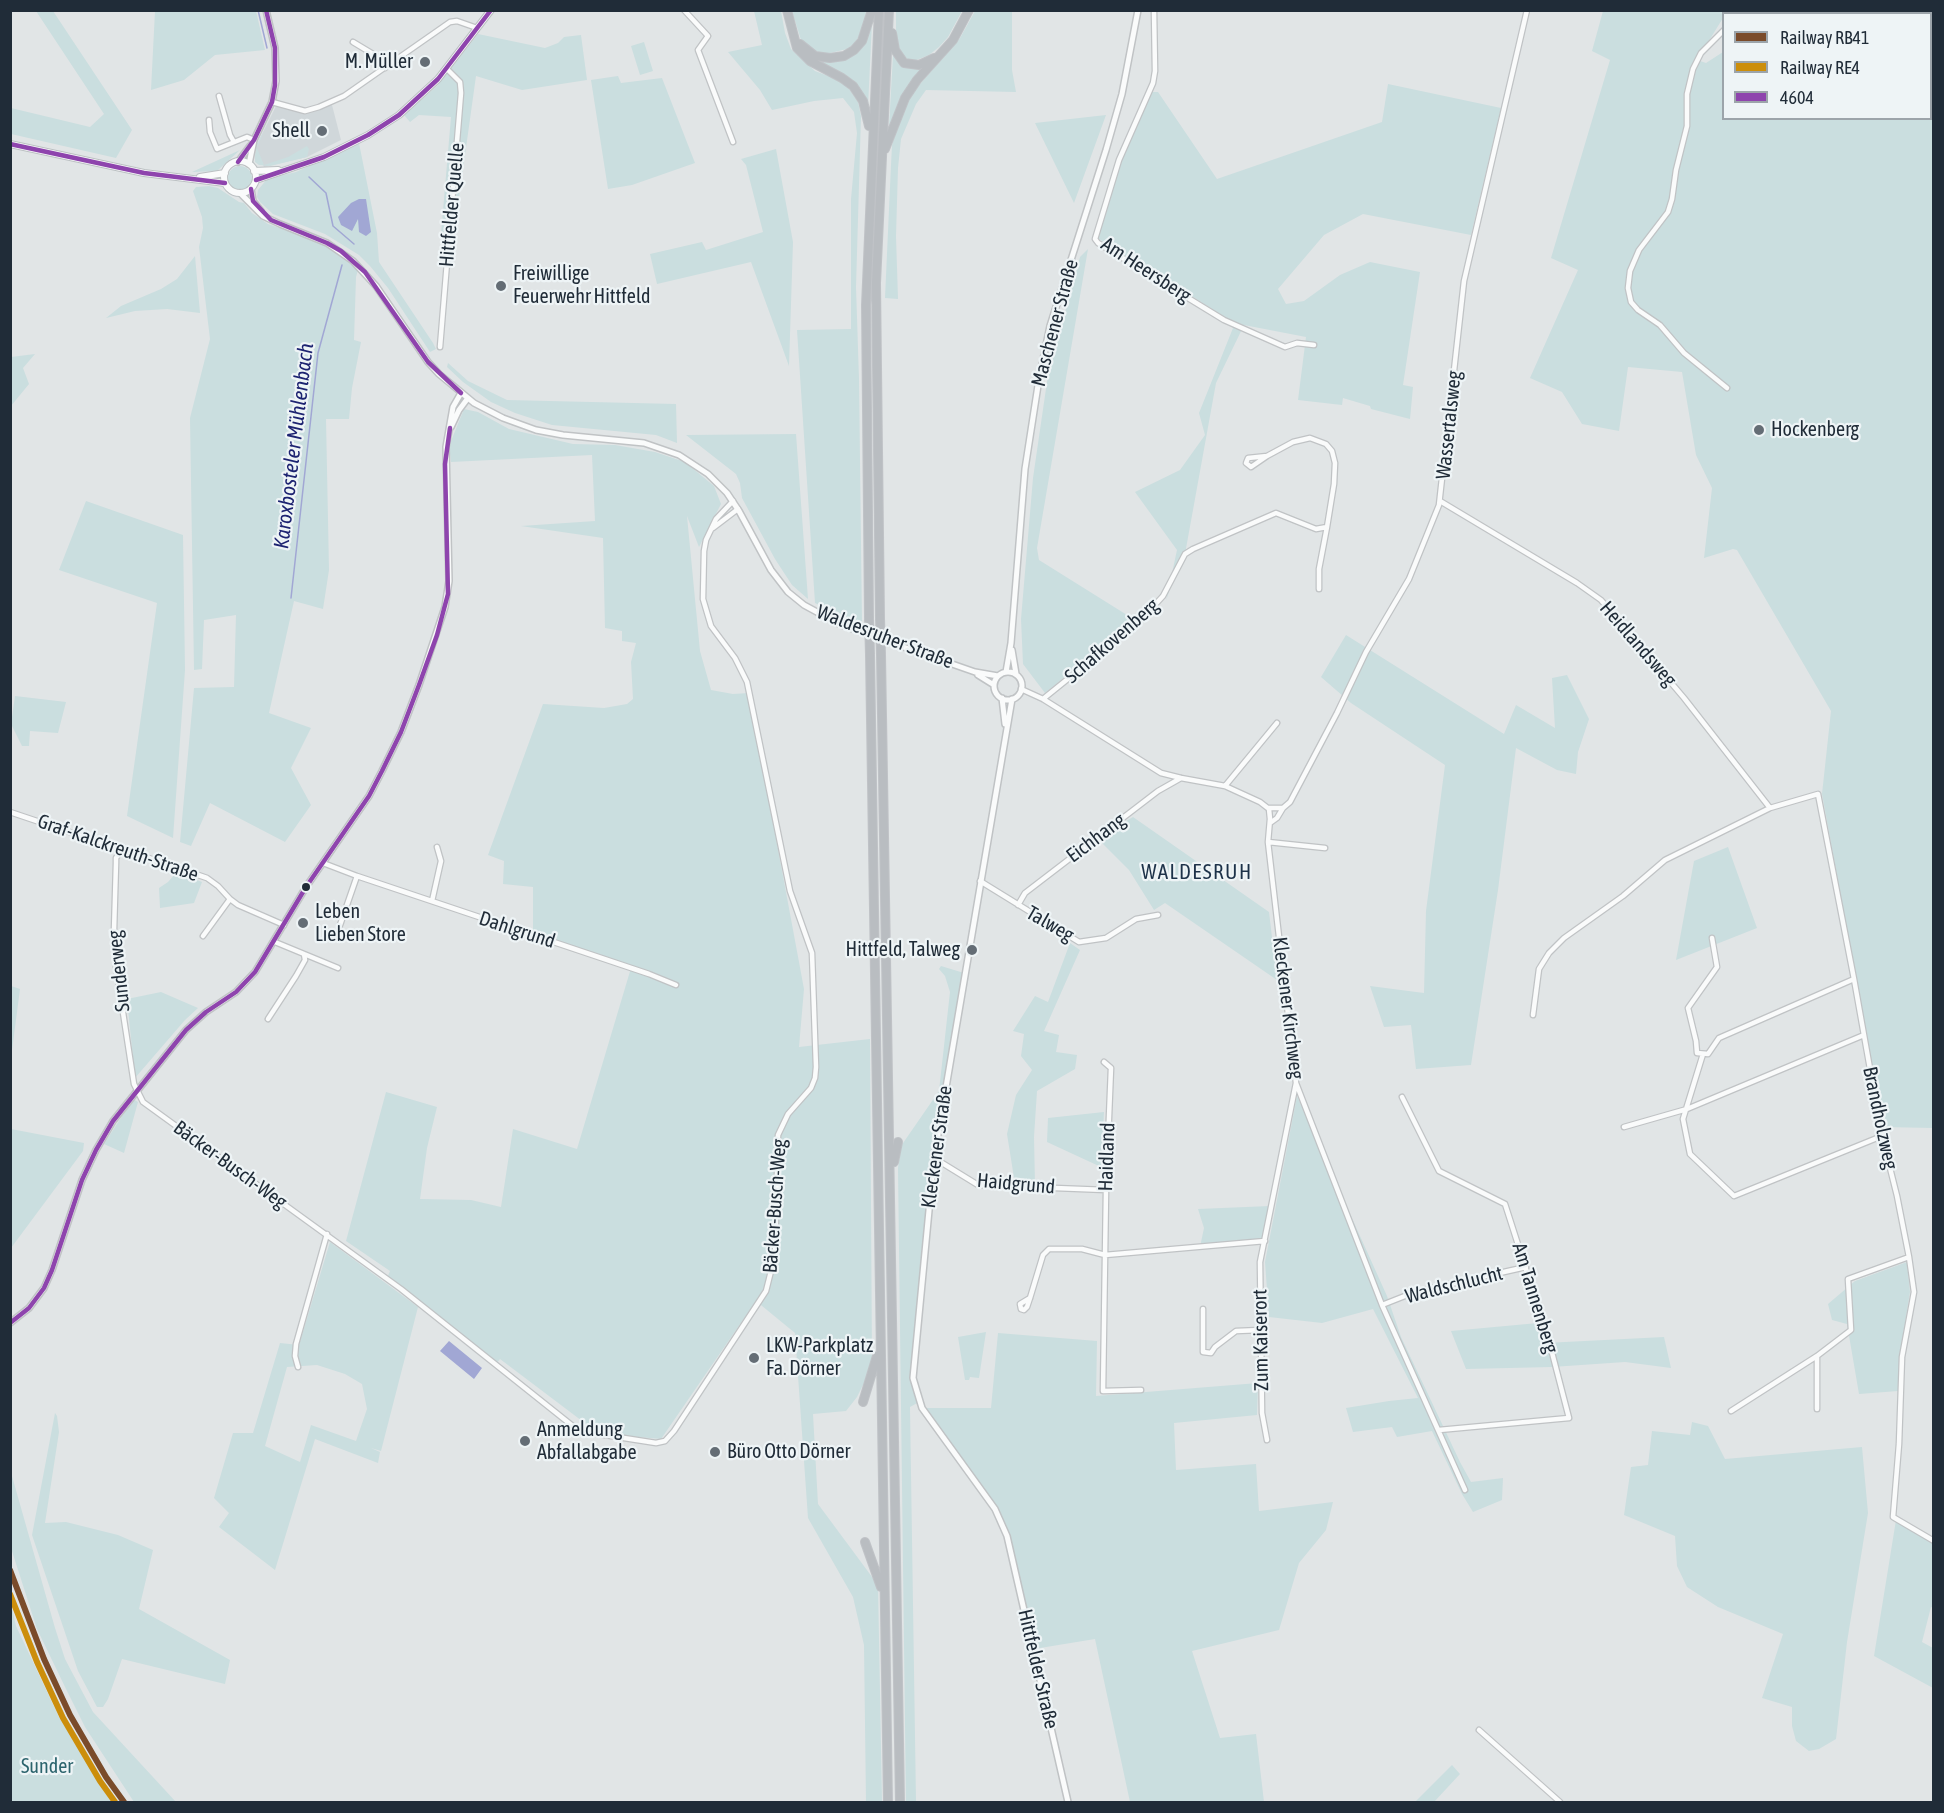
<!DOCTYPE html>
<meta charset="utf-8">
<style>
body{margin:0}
#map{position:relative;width:1944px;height:1813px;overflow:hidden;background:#e1e5e6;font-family:"Asap Condensed",sans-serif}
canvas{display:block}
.frame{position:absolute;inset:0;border:12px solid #202c38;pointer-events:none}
.legend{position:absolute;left:1722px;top:12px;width:210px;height:108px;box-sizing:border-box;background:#eef4f6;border:2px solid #9ca4aa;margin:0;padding:8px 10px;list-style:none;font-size:18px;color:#202c38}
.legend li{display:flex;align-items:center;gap:12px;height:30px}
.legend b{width:30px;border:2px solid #9ca4aa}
</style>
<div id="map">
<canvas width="1944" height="1813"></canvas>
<div class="frame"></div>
<ul class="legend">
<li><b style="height:8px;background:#7a4b2a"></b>Railway RB41</li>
<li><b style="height:8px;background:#cc8e0b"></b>Railway RE4</li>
<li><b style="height:8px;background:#8e44ad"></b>4604</li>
</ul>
</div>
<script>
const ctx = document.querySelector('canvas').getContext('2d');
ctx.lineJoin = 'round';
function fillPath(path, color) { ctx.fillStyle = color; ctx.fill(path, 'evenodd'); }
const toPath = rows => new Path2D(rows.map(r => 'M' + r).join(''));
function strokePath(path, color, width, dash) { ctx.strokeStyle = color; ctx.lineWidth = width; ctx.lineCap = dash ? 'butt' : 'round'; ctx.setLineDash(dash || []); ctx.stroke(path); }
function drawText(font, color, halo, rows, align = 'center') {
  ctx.font = font + ' "Asap Condensed",sans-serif'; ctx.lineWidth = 4.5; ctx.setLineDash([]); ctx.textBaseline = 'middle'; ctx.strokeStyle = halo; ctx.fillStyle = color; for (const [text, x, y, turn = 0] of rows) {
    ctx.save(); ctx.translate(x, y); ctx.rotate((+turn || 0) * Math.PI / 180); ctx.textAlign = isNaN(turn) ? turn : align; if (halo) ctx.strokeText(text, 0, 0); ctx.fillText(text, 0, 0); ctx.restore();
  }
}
const built = toPath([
 [332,105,341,140,307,157,264,167,256,149,257,144,276,106,306,112]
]);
const green = toPath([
 [1786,10,1908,10,1909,13,1781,13],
 [36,11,53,11,132,130,116,158,11,134,11,108,90,127,104,114],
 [155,11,256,11,265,50,215,55,184,80,151,90],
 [754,11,781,11,785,33,791,49,815,71,831,77,847,86,858,102,861,116,856,287,859,379,862,625,815,603,797,330,851,329,851,199,857,133,854,112,843,98,814,101,772,110,760,90,728,52,762,45],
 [792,11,866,11,865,21,858,38,854,44,847,49,826,54,808,49,801,40],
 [896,11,962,11,948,37,939,47,929,55,914,61,907,59,901,54,896,44],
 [975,11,1012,11,1012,70,1016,92,926,90,916,104,901,139,898,168,896,236,898,299,885,298,891,165,892,145,897,127,905,106,914,91,960,38],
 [1603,11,1728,11,1726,13,1724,14,1723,18,1697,60,1706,63,1723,52,1724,118,1930,118,1931,34,1933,35,1933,1128,1883,1127,1822,794,1831,711,1737,550,1733,549,1704,558,1712,488,1696,455,1682,372,1628,367,1619,431,1582,424,1562,392,1530,378,1578,270,1551,258,1610,60,1592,51],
 [872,22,868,107,863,98,813,61,807,53,844,58],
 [478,34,545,48,558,43,564,37,581,35,587,80,522,90,476,76,454,234,441,234,451,117,419,115,410,122,404,115,437,86],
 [644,42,653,71,640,75,631,46],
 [893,55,898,61,928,64,889,127],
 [618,76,621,83,662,78,695,163,632,185,608,189,591,80],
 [1388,84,1501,108,1471,235,1363,214,1324,235,1278,289,1286,304,1304,301,1340,275,1370,262,1420,272,1403,385,1413,387,1410,419,1371,409,1370,406,1343,398,1342,405,1298,400,1306,337,1244,325,1216,383,1185,554,1174,576,1166,601,1177,550,1135,492,1180,470,1205,435,1199,413,1233,328,1228,319,1174,285,1121,254,1099,239,1097,234,1121,158,1132,132,1152,92,1158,92,1217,179,1382,122],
 [1106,115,1074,203,1035,123],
 [264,131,257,148,264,165,288,157,307,146,309,149,307,157,270,166,259,165,255,162,255,155,257,144],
 [359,143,377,233,379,262,433,343,436,349,430,352,388,288,370,266,359,255,325,234,273,214,260,202,257,197,258,190,267,179,296,172],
 [776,149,793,242,789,366,751,262,657,284,650,254,702,242,706,250,763,232,746,165,741,159],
 [240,150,217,171,192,172],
 '228 178a12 12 0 1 1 24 0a12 12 0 1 1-24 0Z',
 [209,186,218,188,239,202,244,203,252,213,268,224,316,241,343,256,358,270,356,277,354,340,361,342,352,388,349,419,326,419,329,570,323,609,294,601,269,713,311,728,291,768,311,805,285,842,210,803,191,846,180,842,194,688,234,687,236,615,204,620,202,669,194,670,190,418,210,339,199,247,203,228,202,217,193,191,196,187],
 [1088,249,1037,548,1039,560,1135,620,1045,693,1023,664,1021,619,1033,478,1048,375,1080,257],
 [195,256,200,313,167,309,135,311,106,318,121,306,161,289,177,279],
 [35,354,23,368,29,384,11,406,11,357],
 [448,363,468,381,507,400,676,404,677,443,656,435,552,425,515,413,491,402,463,382,447,367],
 [464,409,478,412,509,429,573,444,615,445,655,452,685,462,714,486,721,504,699,547,687,516,700,651,711,690,733,694,749,693,804,989,799,1047,870,1039,872,1367,857,1397,846,1411,813,1414,818,1504,878,1585,882,1802,866,1802,864,1645,853,1597,808,1518,795,1333,756,1301,661,1439,615,1435,594,1430,500,1359,497,1363,387,1278,390,1271,346,1241,386,1092,437,1107,427,1148,420,1199,471,1200,501,1207,513,1129,577,1149,631,968,533,935,533,887,503,884,504,861,488,855,543,704,604,708,627,704,633,699,631,662,636,643,622,641,622,631,605,628,603,538,521,526,595,521,592,455,451,462,449,446],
 [796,434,808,599,792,585,775,559,742,498,740,483,736,474,686,435],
 [86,501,183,535,185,670,173,838,127,816,157,603,59,570],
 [1346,635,1504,734,1516,705,1555,728,1552,678,1567,675,1589,719,1578,752,1576,774,1557,770,1516,748,1498,890,1471,1065,1416,1069,1411,1025,1384,1027,1370,986,1424,993,1426,911,1445,765,1351,703,1321,677],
 [15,696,66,702,58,733,30,731,29,746,22,746,11,724],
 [1133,817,1269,912,1277,980,1165,903,1154,910,1129,870,1097,838],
 [1728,847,1757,928,1676,960,1694,861],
 [177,872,202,882,194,903,160,908,159,888,168,882],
 [1070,943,1080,950,1044,1031,1059,1035,1056,1052,1077,1055,1075,1069,1037,1091,1034,1137,1035,1185,1015,1184,1007,1134,1016,1095,1032,1070,1021,1056,1024,1034,1013,1031,1035,996,1048,1002],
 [941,966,964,973,933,1158,913,1368,919,1402,910,1407,916,1802,906,1802,898,1168,901,1146,939,1091,950,992,945,976,939,969],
 [11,986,20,989,11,1058,10,986],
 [161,992,198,1008,185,1020,135,1078,127,999],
 [1297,1096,1387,1296,1401,1337,1460,1462,1471,1482,1503,1478,1502,1500,1473,1512,1462,1494,1432,1431,1397,1437,1392,1427,1353,1432,1346,1408,1389,1401,1418,1398,1373,1309,1322,1323,1269,1317,1265,1262],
 [133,1099,138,1102,124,1153,104,1144],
 [1104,1112,1101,1167,1047,1142,1048,1118],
 [11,1129,84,1143,83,1151,11,1248],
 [1270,1206,1265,1241,1200,1247,1204,1228,1198,1209],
 [330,1242,418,1307,381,1451,371,1448,380,1452,378,1463,315,1439,275,1570,219,1527,229,1513,214,1498,233,1433,253,1433,280,1343,299,1345],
 [317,1365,345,1374,362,1384,367,1409,356,1441,311,1425,300,1462,265,1446,287,1367],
 [1907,1262,1910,1292,1900,1354,1898,1391,1859,1394,1847,1324,1832,1320,1828,1304,1855,1281],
 [1538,1323,1545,1343,1664,1337,1671,1368,1625,1362,1552,1367,1466,1369,1451,1331],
 [986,1332,979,1378,970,1377,969,1380,965,1380,958,1337],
 [998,1333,1097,1341,1096,1396,1258,1383,1257,1415,1174,1423,1176,1470,1256,1464,1259,1511,1333,1502,1326,1530,1299,1563,1279,1630,1192,1651,1220,1738,1256,1734,1264,1802,1130,1802,1095,1639,1034,1649,1004,1527,923,1408,991,1408],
 [55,1413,57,1416,59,1432,45,1523,66,1522,118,1535,153,1550,139,1609,230,1660,225,1684,122,1659,108,1699,103,1707,97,1707,78,1671,32,1535],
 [1692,1422,1708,1426,1725,1459,1862,1447,1868,1513,1847,1642,1836,1739,1819,1749,1809,1751,1796,1741,1792,1726,1792,1707,1762,1698,1783,1634,1718,1607,1687,1587,1677,1566,1675,1536,1624,1515,1631,1467,1648,1465,1652,1431,1690,1435],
 [10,1469,55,1628,65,1659,93,1712,176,1802,134,1802,85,1727,66,1689,37,1629,11,1548],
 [1896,1520,1933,1544,1933,1608,1931,1607,1922,1642,1933,1648,1933,1688,1874,1656],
 [11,1604,16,1626,59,1717,111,1802,11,1802],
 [1452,1765,1460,1774,1434,1802,1415,1802]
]);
const water = toPath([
 [359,199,366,199,371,232,366,236,359,232,358,219,352,231,341,225,338,217,351,203],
 [449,1341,482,1368,474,1379,440,1351]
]);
const stream = toPath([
 [258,10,267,48],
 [309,177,326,193,333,226,354,244],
 [291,598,318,353,342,265]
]);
const minor = toPath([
 [684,10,708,36,698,50,733,142],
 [1154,10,1155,71,1153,83,1119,160,1095,239,1098,243,1224,320,1285,347,1297,343,1314,345],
 [1736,14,1738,10],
 [1724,30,1701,53,1693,69,1687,94,1687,126,1676,170,1672,199,1668,212,1639,250,1630,271,1628,288,1631,302,1638,310,1660,325,1684,353,1727,388],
 [353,42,378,57,385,68],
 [219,96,230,135,234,142],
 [272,102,305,111,319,107,344,96,450,22,457,21,477,28],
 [209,120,210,132,217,149,247,137,254,140],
 [440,347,461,93,460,82,447,69],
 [1440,501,1577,583,1601,600,1684,698,1770,808],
 [713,528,738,509],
 [1319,589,1319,569,1327,527],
 [1021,689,1043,699,1161,773,1181,778,1225,786,1260,802,1269,809,1270,819,1268,842,1296,1083,1382,1305,1465,1490],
 [1043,699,1142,619,1163,596,1185,554,1193,549,1276,513,1316,529,1327,527,1334,484,1335,463,1332,451,1326,444,1310,438,1293,442,1267,456,1248,458,1246,463,1251,467,1267,456],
 [1225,786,1277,723],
 [1268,808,1283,808,1290,802,1337,713,1366,652,1409,579,1439,505,1464,281,1527,10],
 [10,812,114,847,120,852,128,851,207,878,218,886,230,899,238,905,284,925],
 [1270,823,1277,818,1283,808],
 [1268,842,1325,848],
 [120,852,116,858,116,863,114,931,116,967,134,1084,143,1102,401,1289,579,1431,656,1443,665,1441,674,1431,766,1291,775,1255,778,1135,788,1114,811,1088,815,1078,816,1067,812,953,790,891,747,682,735,658,711,626,703,599,704,551,706,540,716,519,733,501],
 [323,863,357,876,649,974,676,985],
 [980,881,1079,942,1106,938,1136,919,1158,915],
 [432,901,441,861,437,847],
 [1018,905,1025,893,1158,791,1181,778],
 [340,925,357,876],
 [203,936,230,899],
 [1712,938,1717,967,1688,1008,1696,1041,1697,1053,1708,1054,1719,1038,1854,979],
 [275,942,338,968],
 [1533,1015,1539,969,1549,953,1564,938,1623,896,1665,860,1770,808,1818,794,1854,979,1882,1136,1897,1196,1909,1257,1914,1292,1902,1357,1899,1444,1893,1517,1934,1541],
 [268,1019,296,976,305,960,304,954],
 [1703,1054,1683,1119,1690,1154,1734,1196,1882,1136],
 [1104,1062,1111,1068,1106,1190,1103,1391,1141,1390],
 [1402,1097,1439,1171,1505,1204,1549,1341,1569,1418,1439,1430],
 [1624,1127,1687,1109,1864,1035],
 [934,1158,978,1185,1106,1190],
 [1030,1298,1020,1304,1021,1309,1024,1310,1027,1307,1030,1298,1043,1255,1049,1249,1082,1249,1105,1255,1265,1241],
 [1382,1305,1415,1292,1526,1267],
 [1203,1309,1203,1352,1211,1353,1215,1347,1236,1331,1261,1330],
 [1817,1356,1817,1409],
 [298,1367,295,1356,296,1344,327,1234],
 [1731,1411,1817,1356,1851,1330,1848,1279,1909,1257],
 [1267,1440,1262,1413,1260,1262,1296,1083],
 [1479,1730,1560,1802]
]);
const tertiary = toPath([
 [238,162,250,146],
 [249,164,254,140,272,102,276,81,275,48,266,10],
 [251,189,253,201,261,211],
 [240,193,263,216,280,224,327,243,353,261,376,286,428,362,439,374,474,403,503,418,536,430,563,435,644,443,679,455,708,474,727,493,739,511,771,570,788,592,804,605,839,624,889,642,975,672,998,676],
 [451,427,459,410,468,398],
 [1012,650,1016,674],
 [1006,672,1011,643,1025,469,1039,379,1050,326,1106,150,1122,94,1138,10],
 '994 686a14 14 0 1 1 28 0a14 14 0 1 1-28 0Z',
 [978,675,994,685],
 [1002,698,1005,724],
 [1012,699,934,1158,913,1378,922,1408,995,1509,1007,1536,1068,1802],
 [10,1323,29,1308,44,1288,52,1270,82,1180,96,1150,113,1121,186,1030,206,1012,236,992,255,972,306,887,369,796,382,771,401,732,419,685,445,607,449,581,446,447,453,407,461,393]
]);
const secondary = toPath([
 [10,144,144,173,225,183],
 '224 177a16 16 0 1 1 32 0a16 16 0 1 1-32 0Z',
 [254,171,278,170],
 [200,177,225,173],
 [256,180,324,157,368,135,399,115,438,79,491,10]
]);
const motorway = toPath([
 [787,10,797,48,810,61,842,78,853,86,863,101,869,126],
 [892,33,895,50,904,63,919,65,934,58],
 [800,44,815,56,830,58,844,56,854,50,862,41,872,10],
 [885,149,905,98,917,80,953,40,969,10],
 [869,618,866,305,879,10],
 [880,618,876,283,889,10],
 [870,655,888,1802],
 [881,655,900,1802],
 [894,1162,898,1142],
 [863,1402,877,1356],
 [865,1542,881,1587]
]);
const motorwayBridge = toPath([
 [869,618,870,655],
 [880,618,881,655]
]);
const bus1 = toPath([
 [10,144,144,173,225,183],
 [238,162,254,140,272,102,275,85,275,48,266,10],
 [256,180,324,157,368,135,399,115,438,79,491,10],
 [251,189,253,201,271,220,327,243,341,251,365,272,428,362,461,393],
 [10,1323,29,1308,44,1288,52,1270,82,1180,96,1150,113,1121,186,1030,206,1012,236,992,255,972,306,887,369,796,382,771,401,732,419,685,437,635,448,594,445,464,450,428]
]);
const rail1 = toPath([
 [10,1570,44,1659,70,1715,106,1777,124,1802]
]);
const rail2 = toPath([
 [10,1594,37,1662,63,1718,100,1781,115,1802]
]);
const markers = [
 [425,62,6,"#646d75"],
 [322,131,6,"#646d75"],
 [501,286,6,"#646d75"],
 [1759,430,6,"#646d75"],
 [306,887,5,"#202c38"],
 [303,923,6,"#646d75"],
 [972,950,6,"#646d75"],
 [754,1358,6,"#646d75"],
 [525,1441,6,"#646d75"],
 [715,1452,6,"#646d75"]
];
const poiNames = [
 ["M. Müller",413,62,"right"],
 ["Shell",310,131,"right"],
 ["Freiwillige",513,274],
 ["Feuerwehr Hittfeld",513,297],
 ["Hockenberg",1771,430],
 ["Leben",315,912],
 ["Lieben Store",315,935],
 ["Hittfeld, Talweg",960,950,"right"],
 ["LKW-Parkplatz",766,1346],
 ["Fa. Dörner",766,1369],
 ["Anmeldung",537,1430],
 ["Abfallabgabe",537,1453],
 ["Büro Otto Dörner",727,1452]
];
const streetNames = [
 ["Hittfelder Quelle",452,205,-85],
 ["Am Heersberg",1146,270,33],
 ["Maschener Straße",1055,323,-75],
 ["Wassertalsweg",1449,425,-84],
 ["Waldesruher Straße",885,637,21],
 ["Schafkovenberg",1112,641,-41],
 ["Heidlandsweg",1638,644,49],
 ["Eichhang",1096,838,-37],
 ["Graf-Kalckreuth-Straße",118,848,19],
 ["Talweg",1050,924,30],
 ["Dahlgrund",517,930,18],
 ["Sunderweg",119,971,-96],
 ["Kleckener Kirchweg",1288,1008,83],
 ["Brandholzweg",1880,1118,78],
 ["Kleckener Straße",937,1147,-82],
 ["Haidland",1107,1157,-88],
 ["Bäcker-Busch-Weg",230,1165,36],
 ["Haidgrund",1016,1184,5],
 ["Bäcker-Busch-Weg",775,1206,-86],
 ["Waldschlucht",1454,1285,-14],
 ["Am Tannenberg",1535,1298,73],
 ["Zum Kaiserort",1261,1340,-91],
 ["Hittfelder Straße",1038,1669,77]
];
const parkNames = [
 ["Sunder",47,1767]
];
const waterNames = [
 ["Karoxbosteler Mühlenbach",294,446,-83]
];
const neighbourhoodNames = [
 ["WALDESRUH",1197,872]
];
fillPath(built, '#d0d7da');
fillPath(green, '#cadedf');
fillPath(water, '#a1a7d4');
strokePath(stream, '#a1a7d4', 1.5);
strokePath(minor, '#c0c3c5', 7);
strokePath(tertiary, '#c0c3c5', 8);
strokePath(secondary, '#bcc1c3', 8);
strokePath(motorway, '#c0c3c7', 10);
strokePath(minor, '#fafbfb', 4.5);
strokePath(tertiary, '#fafbfb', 5);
strokePath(secondary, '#fafbfb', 6);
strokePath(motorway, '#b9bdc1', 8);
strokePath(motorwayBridge, '#c0c3c7', 10, []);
strokePath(motorwayBridge, '#b9bdc1', 8);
strokePath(bus1, '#8e44ad', 4.5);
strokePath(rail1, '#7a4b2a', 6);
strokePath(rail2, '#cc8e0b', 6);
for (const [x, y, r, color] of markers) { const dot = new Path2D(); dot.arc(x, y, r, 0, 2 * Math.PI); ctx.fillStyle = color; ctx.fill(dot); strokePath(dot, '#eef4f6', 2); }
drawText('20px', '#202c38', '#eef4f6', poiNames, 'left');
drawText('20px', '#202c38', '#eef4f6', streetNames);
drawText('20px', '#2c646d', '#eef4f6', parkNames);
drawText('italic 21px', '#1d2371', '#eef4f6', waterNames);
ctx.letterSpacing = '1.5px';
drawText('21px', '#1d3249', '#eef4f6', neighbourhoodNames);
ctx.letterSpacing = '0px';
</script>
